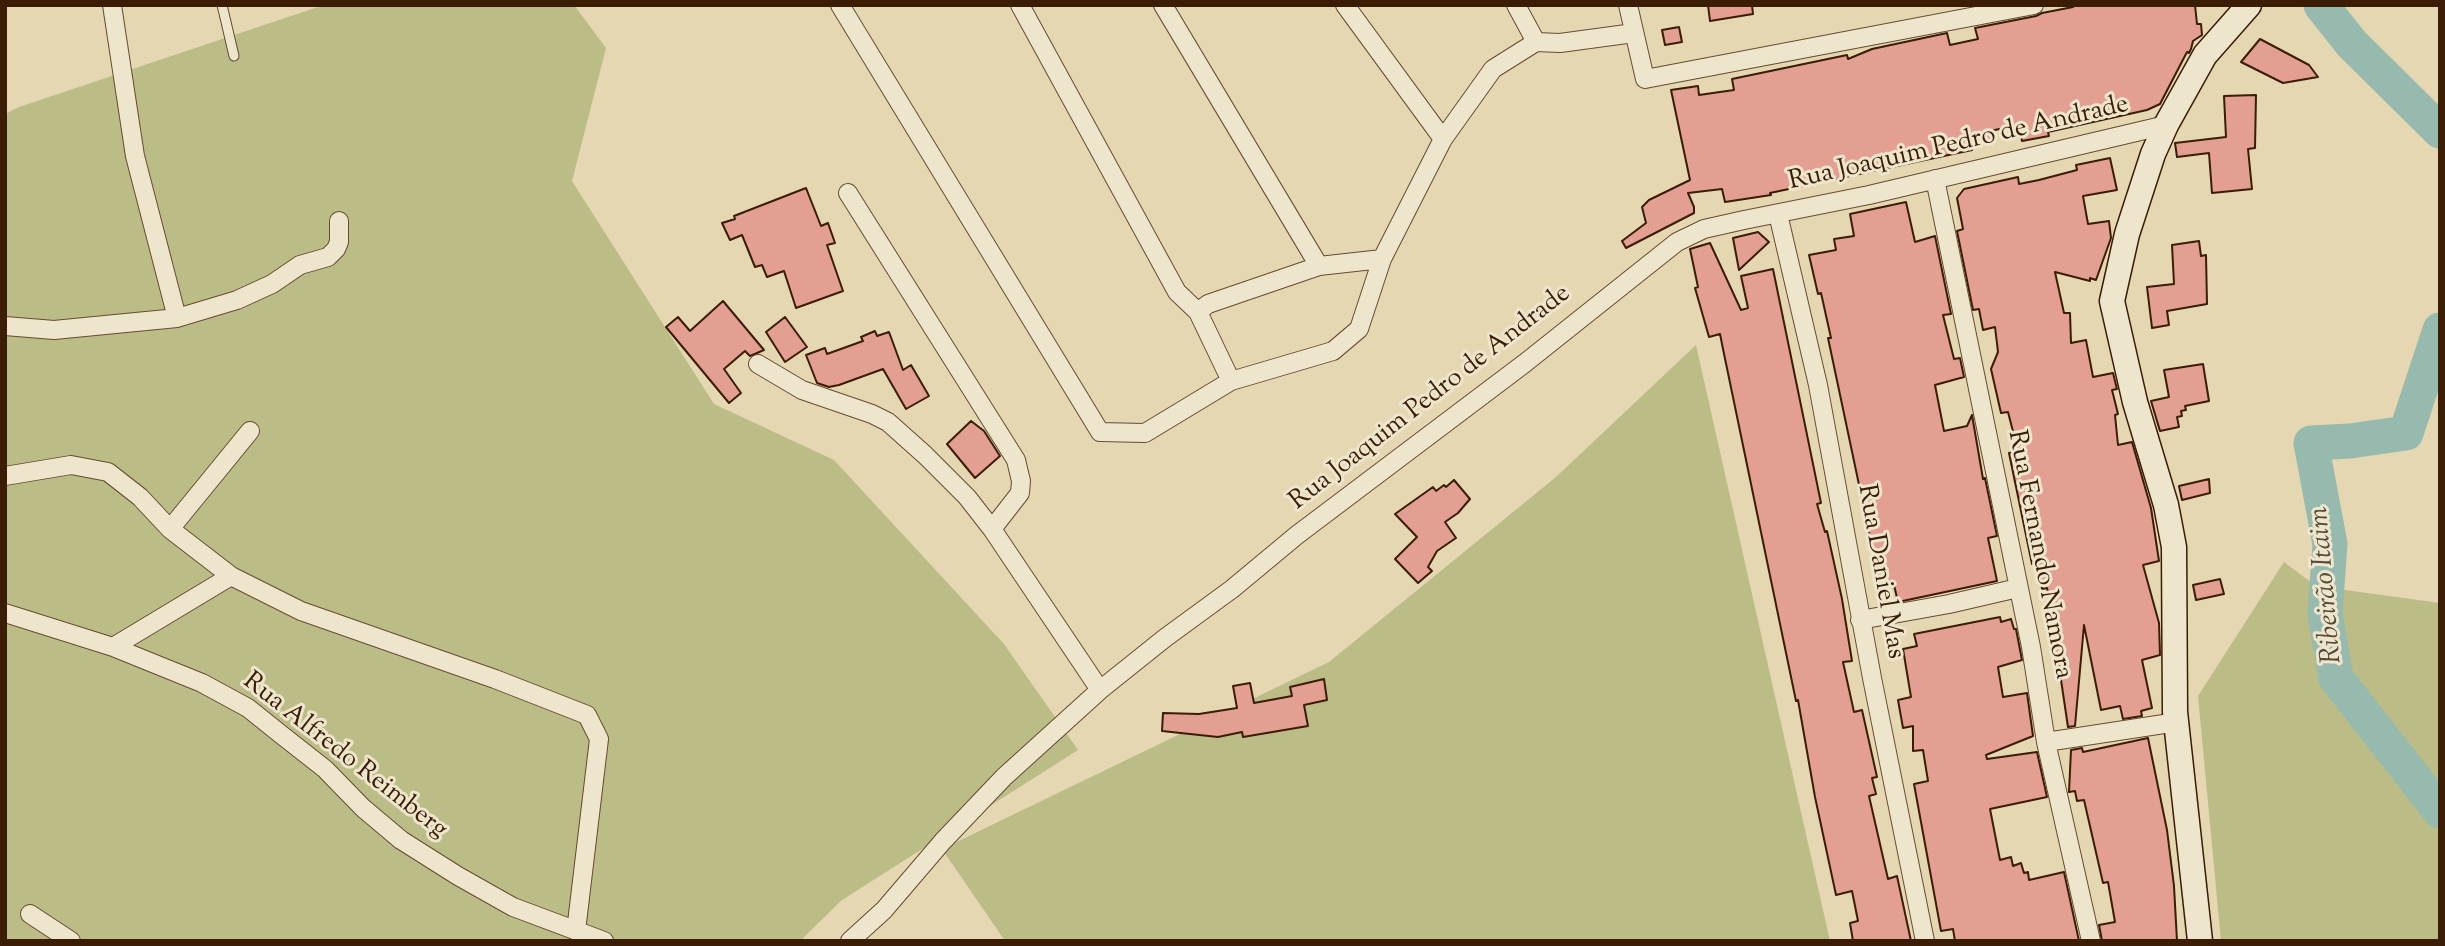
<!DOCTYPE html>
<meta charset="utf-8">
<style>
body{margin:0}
#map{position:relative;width:2445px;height:946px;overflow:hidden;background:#e5d7b2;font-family:"Sorts Mill Goudy",serif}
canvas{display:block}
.frame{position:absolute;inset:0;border:7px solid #3b1c05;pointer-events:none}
</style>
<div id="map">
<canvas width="2445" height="946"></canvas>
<div class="frame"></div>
</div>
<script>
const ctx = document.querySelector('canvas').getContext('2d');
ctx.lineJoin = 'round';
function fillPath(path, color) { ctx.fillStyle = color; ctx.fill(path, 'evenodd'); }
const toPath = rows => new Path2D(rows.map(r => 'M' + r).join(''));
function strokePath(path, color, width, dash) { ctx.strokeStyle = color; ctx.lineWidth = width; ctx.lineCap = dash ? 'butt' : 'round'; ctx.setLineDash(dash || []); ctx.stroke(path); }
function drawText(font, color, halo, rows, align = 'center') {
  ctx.font = font + ' "Sorts Mill Goudy",serif'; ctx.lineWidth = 6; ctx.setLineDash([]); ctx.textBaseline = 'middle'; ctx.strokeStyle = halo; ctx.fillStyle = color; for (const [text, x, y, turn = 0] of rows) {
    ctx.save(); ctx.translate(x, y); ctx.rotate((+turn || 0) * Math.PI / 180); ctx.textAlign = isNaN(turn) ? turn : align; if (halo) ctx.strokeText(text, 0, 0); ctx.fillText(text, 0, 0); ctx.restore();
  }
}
const green = toPath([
 [324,5,574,5,606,48,572,181,714,404,834,460,1004,644,1078,750,842,900,800,941,5,941,5,114,19,107],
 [1696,345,1830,941,1005,941,942,849,1329,662,1556,477],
 [2284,562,2316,586,2440,603,2440,941,2221,941,2198,696]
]);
const river = toPath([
 [2321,5,2352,44,2440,131],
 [2440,330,2406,433,2350,441,2311,443,2330,544,2325,614,2336,678,2440,811]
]);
const building = toPath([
 [1708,5,1752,5,1753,14,1710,21,1708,5],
 [2073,5,2195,5,2197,24,2201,24,2202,35,2193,41,2191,49,2189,53,2187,52,2160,104,2147,110,2048,132,2049,136,2022,141,2019,125,1990,131,1992,142,1972,145,1972,150,1770,193,1771,195,1725,202,1722,189,1688,193,1694,207,1694,213,1626,248,1622,241,1646,223,1642,207,1649,200,1690,180,1671,90,1698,86,1699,95,1734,90,1732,79,1847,55,1848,59,1872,49,1947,33,1950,45,1978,39,1975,28,2036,16,2042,13,2073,7,2073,5],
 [1679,27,1682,42,1665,45,1662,30,1679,27],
 [2260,39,2309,65,2318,77,2283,83,2241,62,2260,39],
 [2256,95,2255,148,2248,149,2252,189,2212,193,2209,153,2177,157,2175,143,2226,137,2224,96,2256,95],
 [2110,158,2117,190,2083,196,2088,224,2109,221,2111,238,2096,280,2090,278,2090,281,2055,272,2064,313,2070,313,2071,343,2086,340,2093,377,2113,373,2117,389,2112,390,2118,414,2115,415,2118,445,2132,442,2151,508,2159,561,2143,565,2159,623,2160,655,2142,660,2152,708,2141,711,2142,716,2123,719,2120,706,2101,710,2084,625,2075,726,2068,727,2057,653,2052,653,2047,627,2055,626,2047,588,2042,589,2039,563,2032,564,2009,453,2018,451,2008,412,2001,413,1991,369,1998,352,1995,327,1983,330,1979,309,1973,310,1957,231,1963,229,1957,198,1964,189,2018,177,2019,184,2039,180,2077,170,2076,165,2110,158],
 [806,188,821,226,828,223,835,243,827,245,843,291,796,308,784,271,767,277,762,265,755,267,742,235,730,240,722,223,735,219,734,216,806,188],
 [1906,202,1915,242,1935,236,1951,314,1943,315,1954,359,1960,358,1964,377,1935,385,1944,431,1967,426,1972,415,1983,479,1985,478,1997,536,1988,538,1997,581,1898,602,1893,581,1880,584,1828,338,1831,338,1821,293,1818,294,1809,255,1836,250,1834,239,1854,236,1850,214,1906,202],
 [1758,232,1769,242,1739,270,1733,238,1758,232],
 [2199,241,2201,256,2206,255,2207,304,2167,311,2169,325,2152,328,2147,287,2174,284,2172,245,2199,241],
 [1710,243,1741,310,1748,308,1741,276,1773,269,1821,503,1817,504,1825,532,1827,531,1842,599,1852,661,1843,662,1854,712,1862,710,1877,777,1872,778,1876,794,1869,796,1888,879,1897,876,1911,941,1853,941,1850,923,1858,921,1852,891,1836,895,1815,797,1798,700,1796,701,1723,349,1720,334,1709,337,1695,288,1698,287,1690,249,1710,243],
 [723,301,764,350,750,356,745,351,724,369,741,393,729,403,666,327,678,317,690,331,723,301],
 [785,317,807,347,785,362,766,332,785,317],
 [875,331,877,336,889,332,903,370,911,365,929,396,906,409,883,369,839,385,829,387,817,383,806,355,825,348,827,354,863,341,861,337,875,331],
 [2203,364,2209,401,2185,406,2186,410,2181,411,2182,416,2177,417,2179,427,2160,431,2151,401,2169,397,2164,370,2203,364],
 [971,421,984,431,1000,456,975,478,947,444,971,421],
 [2209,479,2210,493,2182,500,2179,486,2209,479],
 [1454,480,1470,499,1458,513,1445,522,1456,538,1437,551,1428,567,1432,571,1418,583,1395,559,1417,537,1395,514,1433,487,1436,491,1444,485,1446,487,1454,480],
 [2220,579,2224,594,2196,600,2193,585,2220,579],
 [2000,617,2001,622,2011,619,2014,629,2016,629,2022,660,1998,667,2003,697,2027,693,2033,736,1986,755,1987,759,2037,752,2047,797,1990,809,2000,860,2011,857,2013,866,2021,863,2024,873,2028,872,2029,880,2064,872,2079,941,1955,941,1953,929,1941,931,1914,784,1928,781,1923,750,1913,751,1913,726,1903,728,1898,700,1911,697,1903,649,1917,646,1914,634,2000,617],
 [1324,679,1327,700,1304,705,1308,726,1243,737,1242,732,1218,737,1162,731,1163,713,1199,714,1237,708,1233,686,1250,683,1254,703,1292,696,1290,687,1324,679],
 [2148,738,2167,830,2174,886,2177,941,2102,941,2099,925,2115,922,2108,882,2103,883,2084,800,2077,801,2075,791,2069,792,2071,750,2082,748,2083,752,2148,738]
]);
const lane = toPath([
 [222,5,234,56]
]);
const street = toPath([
 [112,5,135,156,177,318],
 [840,5,1100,432,1145,433,1231,381,1333,351,1359,329,1382,259],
 [1020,5,1177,292,1198,312,1208,304,1319,266,1382,259,1443,139,1493,69,1536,42,1560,43,1634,33],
 [1163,5,1319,266],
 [1345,5,1443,139],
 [1516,5,1536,42],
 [1628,5,1645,79,2034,5],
 [1935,179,2031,647,2046,742,2091,941],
 [848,193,1016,460,1021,481,1020,493,992,529],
 [1778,214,1818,385,1872,678,1925,941],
 [1198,312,1231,381],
 [5,326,54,330,177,318,237,300,272,284,300,265,328,257,336,249,339,242,339,221],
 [758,364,802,390,872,414,888,422,925,455,967,497,992,529,1100,690],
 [5,476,71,465,108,472,140,497,170,529,231,576],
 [170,529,250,431],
 [5,613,113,647,202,683,248,708,283,736,325,769,363,808,401,840,458,876,513,907,604,941],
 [1860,620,1949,604,2018,588],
 [113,647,231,576,301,611,495,679,587,715,599,739,576,931],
 [2046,742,2177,722],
 [30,914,71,941],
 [850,941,884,910,943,841,1004,777,1100,690,1165,638,1232,589,1297,535,1525,363,1677,242,1704,229,1744,220,1869,195,2166,125]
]);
const secondary = toPath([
 [2200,941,2175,712,2174,547,2166,505,2135,402,2112,301,2127,234,2153,154,2166,125,2205,55,2249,5]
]);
const streetNames = [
 ["Rua Joaquim Pedro de Andrade",1959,145,-13],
 ["Rua Joaquim Pedro de Andrade",1431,399,-38],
 ["Rua Fernando Namora",2038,555,79],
 ["Rua Daniel Mas",1879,572,80],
 ["Rua Alfredo Reimberg",344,757,38]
];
const waterNames = [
 ["Ribeirão Itaim",2328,585,-95]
];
fillPath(green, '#bcbc87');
strokePath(river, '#96baad', 35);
fillPath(building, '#e29f92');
strokePath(building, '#3b1c05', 2);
strokePath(lane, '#664b30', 11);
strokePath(street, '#664b30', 20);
strokePath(secondary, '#3b1c05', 27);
strokePath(lane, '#eee5cd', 9);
strokePath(street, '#eee5cd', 18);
strokePath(secondary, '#eee5cd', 24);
drawText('26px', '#3b1c05', '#eee5cd', streetNames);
drawText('italic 28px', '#564b37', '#eee5cd', waterNames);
</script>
